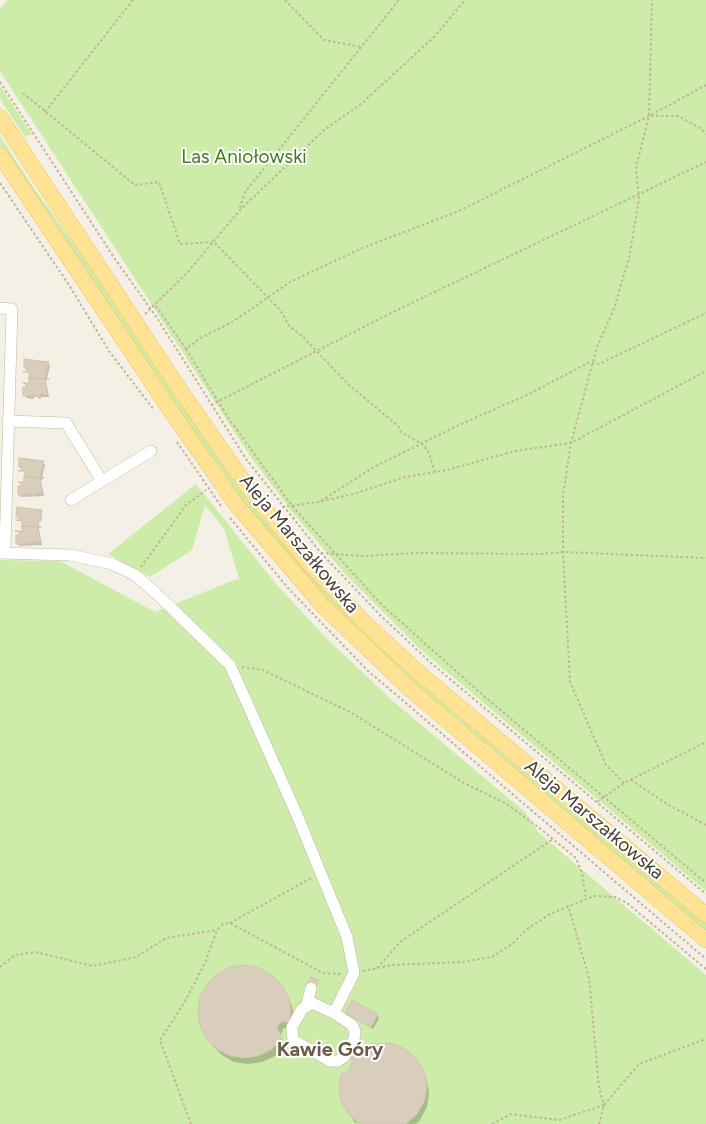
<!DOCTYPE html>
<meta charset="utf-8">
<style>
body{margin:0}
canvas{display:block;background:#f4f0e5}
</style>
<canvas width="706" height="1124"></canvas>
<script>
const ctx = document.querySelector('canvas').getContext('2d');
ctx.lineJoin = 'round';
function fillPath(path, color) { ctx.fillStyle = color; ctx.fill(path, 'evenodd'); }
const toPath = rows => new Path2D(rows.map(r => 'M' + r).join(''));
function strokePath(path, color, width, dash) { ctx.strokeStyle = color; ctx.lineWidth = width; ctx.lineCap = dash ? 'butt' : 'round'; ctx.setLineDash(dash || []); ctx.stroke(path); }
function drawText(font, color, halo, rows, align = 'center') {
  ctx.font = font + ' Figtree,sans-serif'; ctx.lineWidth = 4; ctx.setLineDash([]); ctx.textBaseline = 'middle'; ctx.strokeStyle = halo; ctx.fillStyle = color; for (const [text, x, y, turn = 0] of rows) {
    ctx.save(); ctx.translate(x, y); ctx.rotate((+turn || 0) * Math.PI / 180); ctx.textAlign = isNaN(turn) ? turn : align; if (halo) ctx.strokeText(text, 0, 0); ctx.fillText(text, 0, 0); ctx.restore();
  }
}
const green = toPath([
 [8,0,706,0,706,891,421,650,347,576,292,512,248,453,0,71,0,9],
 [0,86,32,134,25,137,0,99],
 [0,136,31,184,305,567,706,922,706,933,431,701,359,635,239,500,0,145],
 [196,484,276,584,328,640,394,702,525,812,539,833,706,975,706,1124,0,1124,0,560,60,561,155,612,239,578,224,529,205,505,192,550,150,577,108,554]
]);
const shadow = toPath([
 [25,360,48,363,50,366,46,382,49,397,41,397,41,399,34,396,34,399,26,398,25,387,30,384,31,374,25,368],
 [43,462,45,465,41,482,44,496,21,497,20,486,26,483,26,473,20,467],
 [41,511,42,521,39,520,39,530,42,545,19,546,17,536,23,532,23,522,18,516],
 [285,993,292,1006,294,1020,292,1028,284,1028,280,1035,284,1045,275,1056,262,1062,248,1064,234,1062,222,1055,212,1045,208,1038],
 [346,1013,377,1015,379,1018,373,1029],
 [414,1058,426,1078,429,1092,427,1107,420,1120,416,1124,355,1123,343,1103]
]);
const building = toPath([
 [24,359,49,362,45,378,49,379,29,378,29,372,23,372,26,371,27,368,24,368,24,359],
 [29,378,49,379,45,379,48,395,40,394,40,397,33,394,33,396,23,396,23,387,26,387,26,384,23,383,29,383,29,378],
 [19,458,44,461,40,477,44,478,24,477,25,471,18,471,22,470,22,467,19,467,19,458],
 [24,477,44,478,40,478,43,494,35,493,35,496,28,493,28,495,18,495,18,486,21,486,21,483,18,482,24,482,24,477],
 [17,507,42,510,38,526,41,527,22,526,22,521,16,520,19,520,19,517,16,517,17,507],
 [22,526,41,527,38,527,41,543,33,542,33,545,25,542,26,544,16,544,16,535,19,535,19,532,15,531,22,531,22,526],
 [245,965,259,968,272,975,282,985,289,998,291,1012,289,1022,281,1022,277,1028,282,1038,271,1050,258,1056,244,1058,230,1056,217,1049,207,1039,200,1026,198,1011,200,997,207,984,217,974,231,967,245,965],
 [311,977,319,981,315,989,307,985,311,977],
 [352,1000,378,1014,371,1027,345,1013,352,1000],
 [389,1043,403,1048,415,1057,423,1070,427,1085,425,1100,417,1114,406,1124,360,1124,350,1116,342,1103,339,1088,341,1074,349,1071,352,1063,351,1054,373,1044,389,1043]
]);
const path = toPath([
 [285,0,324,40,361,47],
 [0,82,115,259,155,315,246,459,321,553,380,615,431,663,706,894],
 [23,93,135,185,159,182,180,244,214,242,281,311,289,326,301,335,349,385,398,426,401,432,422,444,428,451,435,472],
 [45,112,133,0],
 [651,116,678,116,700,128,706,134],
 [0,183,69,285,109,351,154,410],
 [240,208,245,192,399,0],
 [156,306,186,349,199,339,234,321,290,282,360,249,459,211,649,116,706,85],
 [145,314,187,273,240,210,324,130,361,104,434,37,465,0],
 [186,349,229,419,293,507,382,605,485,697,706,883],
 [211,405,393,312,706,162],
 [177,442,221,506],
 [321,501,374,467,459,425,527,395,588,363,599,364,706,313],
 [282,507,318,502,353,494,405,477,447,470,515,451,571,443,706,371],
 [230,518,288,588,367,670,706,959],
 [321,553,363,556,417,553,540,554,563,552,706,558],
 [141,567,186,505,206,490],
 [242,667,263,670,350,712,464,783,505,803,537,826,576,858,582,873,586,899],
 [631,780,667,804,706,825],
 [624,783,606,765,570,682,563,552,563,495,571,443,597,347,614,309,629,258,639,199,636,167,649,116,652,0],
 [597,802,624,783,706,742],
 [230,923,311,878],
 [0,967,15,955,35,952,93,966,136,957,166,938,217,930],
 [377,968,400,942,553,839],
 [363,971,393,965,461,962,492,957,512,944,527,929,550,914,594,896,615,897,627,903,706,969],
 [191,1124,160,1040,184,1003,205,963,217,930,223,924,230,923,323,973,341,974],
 [492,1124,511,1114,559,1120,604,1105,599,1088,589,978,568,905],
 [599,1124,604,1105,639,1064,706,1039]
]);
const minor = toPath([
 [0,308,12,309,5,546],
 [8,421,66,423,102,481],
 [71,500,151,451],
 [0,553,70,555,112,564,135,575,158,595,230,665,297,815,347,937,354,973,334,1013,312,1003,302,1009,292,1027,293,1040,330,1061,338,1061,344,1057,354,1040,355,1031,352,1025,334,1013],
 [307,1004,311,988]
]);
const major = toPath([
 [0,117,180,390,251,492,308,562,361,619,417,671,706,915],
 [0,155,173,414,235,503,323,606,411,690,706,940]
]);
const parkNames = [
 ["Las Aniołowski",244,157]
];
const streetNames = [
 ["Aleja Marszałkowska",299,544,50],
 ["Aleja Marszałkowska",594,820,40]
];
const neighbourhoodNames = [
 ["Kawie Góry",330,1050]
];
fillPath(green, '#cdecaa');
fillPath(shadow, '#0003');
fillPath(building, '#d9cebc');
strokePath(building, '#d2c4ac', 1);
strokePath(minor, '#c0b8a7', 12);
strokePath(major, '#edc459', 16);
strokePath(path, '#c3b497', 2, [2.5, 2.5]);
strokePath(minor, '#fff', 11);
strokePath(major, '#ffe293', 15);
drawText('19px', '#437d22', '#fff', parkNames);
drawText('19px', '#474034', '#fff', streetNames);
drawText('bold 20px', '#6a5e4a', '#fff', neighbourhoodNames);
</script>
